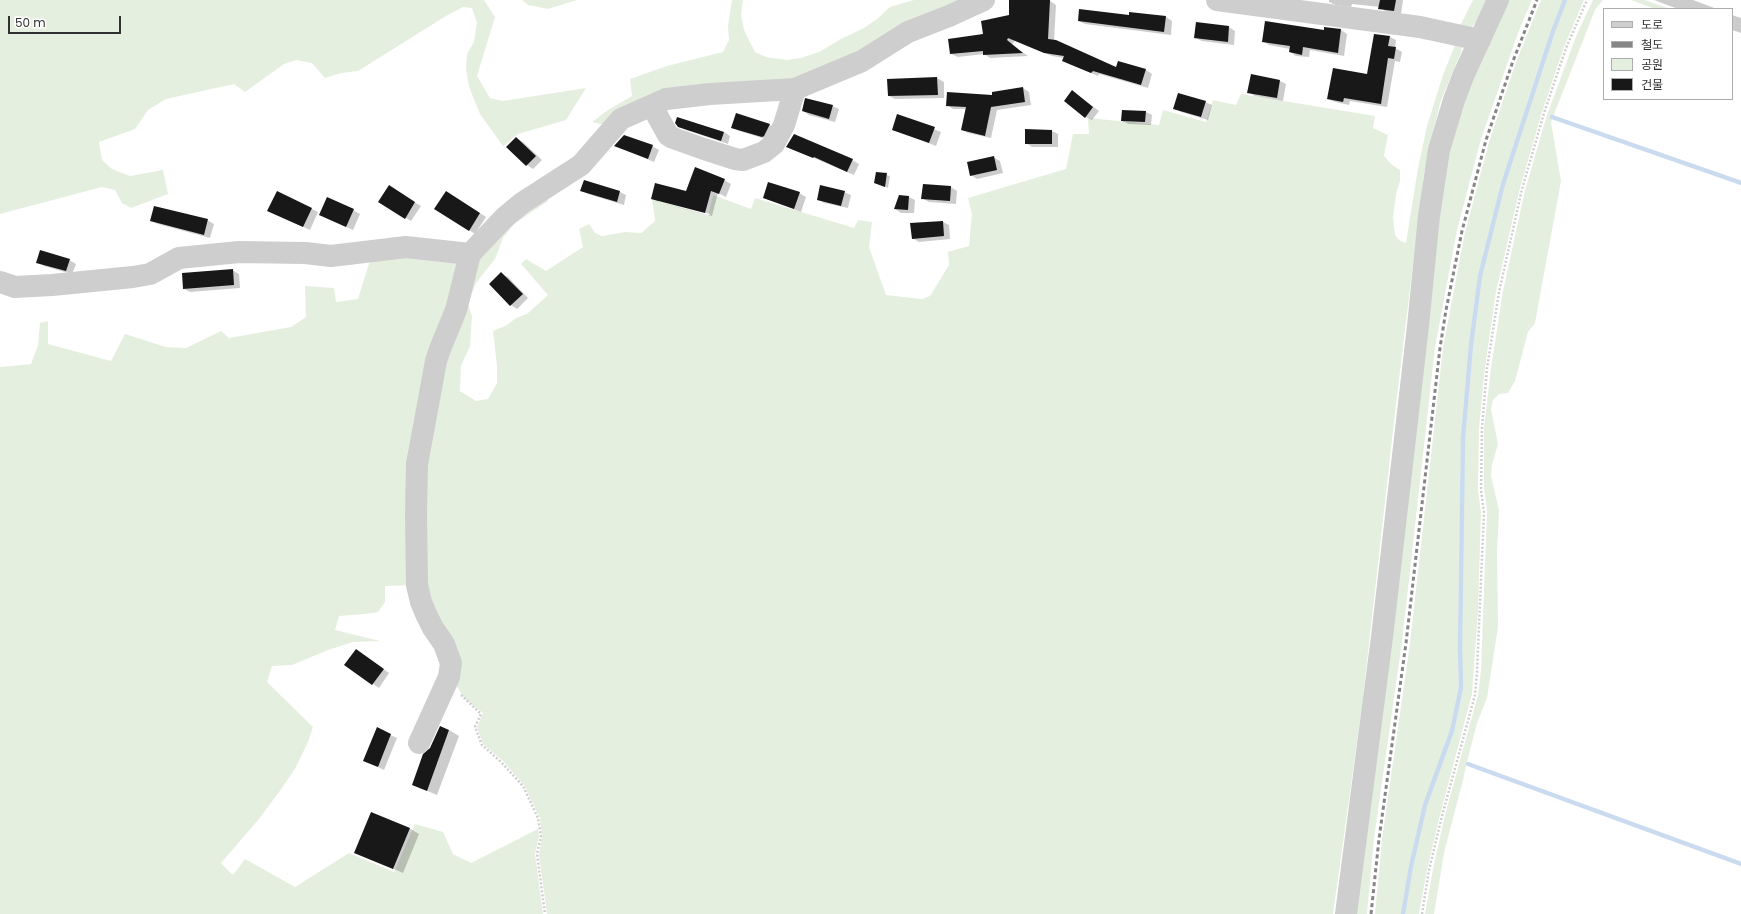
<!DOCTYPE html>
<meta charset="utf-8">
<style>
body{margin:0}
#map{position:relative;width:1741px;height:914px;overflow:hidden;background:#fff;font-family:Poppins,"Noto Sans KR",sans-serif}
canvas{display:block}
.legend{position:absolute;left:1603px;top:8px;width:130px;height:92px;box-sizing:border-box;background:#fff;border:1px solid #adadad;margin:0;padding:5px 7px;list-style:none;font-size:12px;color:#313131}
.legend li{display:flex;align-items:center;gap:8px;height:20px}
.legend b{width:20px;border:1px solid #adadad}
.scale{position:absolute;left:8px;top:16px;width:113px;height:18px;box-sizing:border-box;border:2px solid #313131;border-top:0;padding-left:5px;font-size:12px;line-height:14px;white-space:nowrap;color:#313131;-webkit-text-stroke:3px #fff;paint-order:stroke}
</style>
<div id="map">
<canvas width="1741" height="914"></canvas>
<ul class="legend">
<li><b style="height:5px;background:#cecece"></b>도로</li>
<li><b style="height:5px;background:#868686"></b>철도</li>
<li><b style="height:11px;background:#e5efdf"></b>공원</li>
<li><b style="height:11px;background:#181818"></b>건물</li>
</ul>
<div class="scale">50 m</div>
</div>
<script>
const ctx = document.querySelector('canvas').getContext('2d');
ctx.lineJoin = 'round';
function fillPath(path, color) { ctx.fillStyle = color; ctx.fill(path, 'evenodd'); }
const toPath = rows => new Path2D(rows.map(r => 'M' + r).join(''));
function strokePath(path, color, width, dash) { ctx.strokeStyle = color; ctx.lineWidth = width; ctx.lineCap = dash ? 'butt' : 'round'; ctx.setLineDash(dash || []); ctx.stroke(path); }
const green = toPath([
 [0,0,484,0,495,17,477,76,490,98,503,101,586,88,566,120,518,134,503,146,480,114,469,87,466,68,467,54,474,42,477,23,472,8,463,7,446,16,358,71,341,73,325,78,312,63,296,60,284,64,245,92,234,84,166,99,148,110,135,129,99,142,102,160,112,169,130,176,163,170,168,194,131,208,122,203,115,190,102,187,0,214],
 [522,0,577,0,548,9,528,5],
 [732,0,743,0,741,14,744,30,755,52,766,57,787,60,801,58,821,51,839,40,864,28,877,19,890,7,914,0,976,0,814,78,709,90,609,126,592,122,608,110,632,96,630,79,667,66,723,52,729,40,728,26],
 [1473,0,1488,0,1479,18,1472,27,1458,30],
 [1503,0,1532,0,1518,33,1481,139,1457,230,1435,347,1402,642,1374,838,1367,914,1350,914,1443,151],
 [1541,0,1563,0,1551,30,1501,183,1478,276,1469,345,1461,437,1458,648,1459,688,1451,731,1423,805,1409,865,1401,914,1375,914,1382,839,1410,643,1443,348,1450,311,1465,232,1489,142,1516,62],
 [1567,0,1584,0,1564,47,1542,112,1520,188,1496,292,1485,367,1479,428,1478,490,1481,512,1478,611,1472,694,1440,815,1427,870,1419,914,1405,914,1412,866,1426,806,1454,732,1463,689,1461,648,1465,438,1473,345,1482,276,1504,184,1554,31],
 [1593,0,1603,0,1595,10,1551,122,1561,181,1535,323,1528,332,1515,381,1508,393,1499,394,1493,400,1491,409,1498,444,1492,465,1491,476,1499,510,1497,552,1498,627,1487,698,1477,723,1467,762,1463,780,1444,853,1434,914,1425,914,1433,869,1445,815,1478,695,1481,670,1487,511,1484,488,1484,428,1491,368,1503,291,1525,190,1547,115,1577,34],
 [1631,0,1645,0,1670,9,1655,9],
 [1457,40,1462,44,1461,52,1440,103,1424,173,1395,413,1362,706,1333,914,547,914,539,855,542,837,540,818,524,785,503,761,483,744,477,727,483,713,464,698,452,678,455,672,456,661,454,652,439,629,427,603,422,545,422,465,440,358,460,309,474,265,487,242,495,234,513,218,547,196,548,201,514,224,503,238,495,259,476,283,468,304,472,316,470,346,461,366,460,391,476,401,488,399,497,383,497,366,493,331,507,325,516,318,527,314,548,295,521,264,526,259,546,271,583,247,579,229,589,224,595,233,602,236,625,232,641,233,655,221,652,198,708,216,713,195,751,209,755,198,854,228,858,220,872,222,869,247,886,295,922,299,930,296,949,265,948,252,969,246,972,214,968,198,1066,169,1073,134,1089,134,1088,118,1159,125,1163,110,1206,122,1213,100,1236,105,1241,94,1375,116,1373,128,1388,135,1384,156,1392,165,1400,170,1400,181,1396,194,1393,218,1395,235,1399,240,1406,243,1418,168,1427,126,1443,75],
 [423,254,465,262,443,329,414,585,385,586,385,602,378,612,365,614,339,616,335,630,380,641,353,642,328,650,292,665,272,666,267,682,313,727,308,742,296,767,282,788,259,819,221,863,233,875,245,859,295,887,349,853,394,872,415,824,443,832,453,854,471,863,538,829,539,837,535,854,543,914,0,914,0,367,31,364,38,345,40,323,48,321,48,344,111,361,125,334,166,347,186,348,221,331,229,338,291,327,306,317,305,286,334,288,336,302,358,299,371,257]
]);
const shadow = toPath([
 [1010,0,1050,1,1056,5,1054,41,1117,68,1118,62,1146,70,1152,74,1148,88,1099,74,1098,76,1069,64,1064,58,1052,56,1015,40,1012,45,1028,56,990,58,984,54,958,57,951,54,984,35,1010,16],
 [1329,0,1403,0,1401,14,1386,12,1380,7,1352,4,1351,7,1336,5,1329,2],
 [1654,0,1693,0,1717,9,1678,9],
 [1732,15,1741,18,1741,33,1732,30],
 [1130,16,1166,17,1172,21,1171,35,1085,24,1079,21],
 [1197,23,1229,27,1235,31,1234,45,1202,41,1195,38],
 [1325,28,1341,30,1347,34,1344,56,1310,50,1309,57,1296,56,1290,52,1290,49,1269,45,1263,41,1325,31],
 [1390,37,1396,40,1395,48,1402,52,1400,62,1395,61,1387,107,1350,101,1349,105,1335,102,1328,99,1368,75],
 [1251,75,1280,81,1286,84,1283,101,1255,96,1248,92],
 [937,78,944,82,944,98,895,99,889,96,888,80],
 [1023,88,1029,92,1031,105,997,110,991,138,968,133,962,130,966,109,953,109,947,105],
 [1072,91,1099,111,1092,120,1086,117],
 [1205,102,1212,105,1208,120,1181,112,1174,108],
 [832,106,839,109,835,122,809,115,803,111],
 [1146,112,1152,115,1151,125,1129,124,1122,121],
 [736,114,770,125,776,129,769,140,739,131,732,127],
 [898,115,941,132,936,146,893,129],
 [678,118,724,132,730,136,728,144,686,130,679,126],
 [1052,131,1058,134,1058,147,1032,147,1026,143],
 [516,138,523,142,542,160,533,169,527,165,508,147],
 [616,146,652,146,659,150,654,162],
 [788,147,852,160,859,164,854,175],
 [993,157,1000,161,1003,173,977,179,971,175],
 [877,173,890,176,888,188,878,184],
 [724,180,731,184,726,197,718,193,712,216,658,202,710,216,710,214,658,200,658,202,652,198,686,192],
 [584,181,620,192,626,195,624,205,588,194,582,191],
 [389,187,421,206,411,221,380,202],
 [951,187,957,191,956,204,929,202,922,198],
 [277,192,318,212,310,230,275,214],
 [844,192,851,195,848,208,824,203,818,199],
 [799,193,806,197,801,212,764,198],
 [453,196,486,217,475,234,469,230],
 [909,197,915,200,914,213,901,213,895,209],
 [353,210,360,214,353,230,320,215],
 [207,220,214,224,210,238,158,224,151,221],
 [943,222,949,225,950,239,919,242,912,238],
 [69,260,76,264,72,274,44,266,38,262],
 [232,270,239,274,240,288,190,292,184,289],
 [501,274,508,277,528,298,517,309,511,305,490,284],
 [362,654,389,673,379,688,373,684],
 [377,729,397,738,384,770,364,760],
 [449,730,459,736,437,795,413,785],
 [409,828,419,834,403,873,356,852]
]);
const stream = toPath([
 [1552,117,1741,183],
 [1468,764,1741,864],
 [1403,914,1411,866,1425,805,1452,731,1461,688,1460,648,1463,438,1471,345,1480,276,1503,184,1553,31,1565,0]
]);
const building = toPath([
 [1009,0,1050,0,1048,39,1056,40,1116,67,1118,61,1146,69,1141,85,1093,71,1091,73,1062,61,1064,56,1044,53,1008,38,1007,40,1023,53,983,55,983,51,950,54,948,39,983,34,981,21,1009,15],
 [1380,0,1396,0,1394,11,1378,9],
 [1079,9,1129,15,1129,12,1166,16,1164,32,1078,21],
 [1265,21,1324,30,1324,27,1341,29,1338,53,1303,47,1302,55,1289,52,1290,46,1262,42],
 [1196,22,1229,26,1228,42,1194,38],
 [1374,34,1390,36,1388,46,1396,47,1394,59,1388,58,1381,104,1344,98,1343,102,1327,99,1333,68,1367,74],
 [1251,74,1280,80,1277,98,1247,93],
 [937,77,938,95,888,96,887,79],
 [1023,87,1025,102,991,107,985,136,961,130,966,107,946,106,947,92,992,95,992,92],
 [1072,90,1093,107,1085,118,1064,101],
 [1178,93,1206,101,1201,117,1173,109],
 [805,98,833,105,829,119,802,111],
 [1122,110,1146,111,1145,122,1121,121],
 [736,113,770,124,764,136,762,137,731,128],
 [897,114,935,127,929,143,892,130],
 [677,117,724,132,721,141,678,127,675,123],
 [1025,129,1052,130,1052,144,1025,144],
 [794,134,853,159,847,172,814,157,813,158,786,147],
 [624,135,653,145,648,159,614,146],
 [516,137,536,156,526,166,506,147],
 [994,156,997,170,970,176,967,162],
 [695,167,725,179,719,194,711,191,705,213,651,199,655,183,686,191],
 [876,172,887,173,885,187,874,183],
 [584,180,620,191,617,202,580,191],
 [768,182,800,192,794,209,763,198],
 [923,184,951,186,950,201,921,199],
 [389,185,415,202,405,219,378,202],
 [820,185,845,191,841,206,817,200],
 [277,191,312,208,303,227,267,211],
 [446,191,480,213,469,231,434,209],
 [899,195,909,196,908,210,894,209],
 [327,197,354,209,346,227,319,215],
 [154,206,208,219,204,235,150,221],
 [943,221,944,236,912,239,910,223],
 [40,250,70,259,66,271,36,263],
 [233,269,234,285,183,289,182,273],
 [501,272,523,294,510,306,489,284],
 [356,649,384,669,372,685,344,665],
 [440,726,449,730,427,791,412,785,423,754,430,748],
 [377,727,391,734,378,767,363,761],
 [371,812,410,828,393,869,354,853]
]);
const path = toPath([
 [461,695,481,714,475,727,482,745,501,762,523,786,538,818,541,837,537,854,545,914],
 [1422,914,1429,870,1442,816,1475,695,1477,672,1484,512,1481,490,1482,428,1487,368,1499,292,1522,189,1544,113,1566,48,1587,0]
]);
const minor = toPath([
 [1217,0,1420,27,1480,40],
 [652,106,668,135,673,138,704,149,735,159,743,160,764,152,774,144,784,125,795,89],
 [0,282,15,287,52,285,133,277,150,274,179,258,239,252,305,253,331,256,406,247,470,254],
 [419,743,449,677,451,663,444,644,433,628,426,614,421,602,417,585,416,515,417,464,436,361,440,349,456,310,470,254,504,218,522,203,581,165,621,119,666,99,710,94,795,89,862,61,908,32,949,16,984,0],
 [1346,914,1382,637,1418,326,1429,216,1439,150,1454,100,1464,74,1498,0]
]);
const rail = toPath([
 [1371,914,1379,839,1406,643,1440,348,1446,310,1462,231,1486,140,1513,61,1537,0]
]);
fillPath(green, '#e5efdf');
fillPath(shadow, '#0003');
strokePath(stream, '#cadbef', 4.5);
fillPath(building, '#181818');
strokePath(path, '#cecece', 2.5, [2, 2]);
strokePath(minor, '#cecece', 22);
strokePath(rail, '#868686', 3, [4, 3]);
</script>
